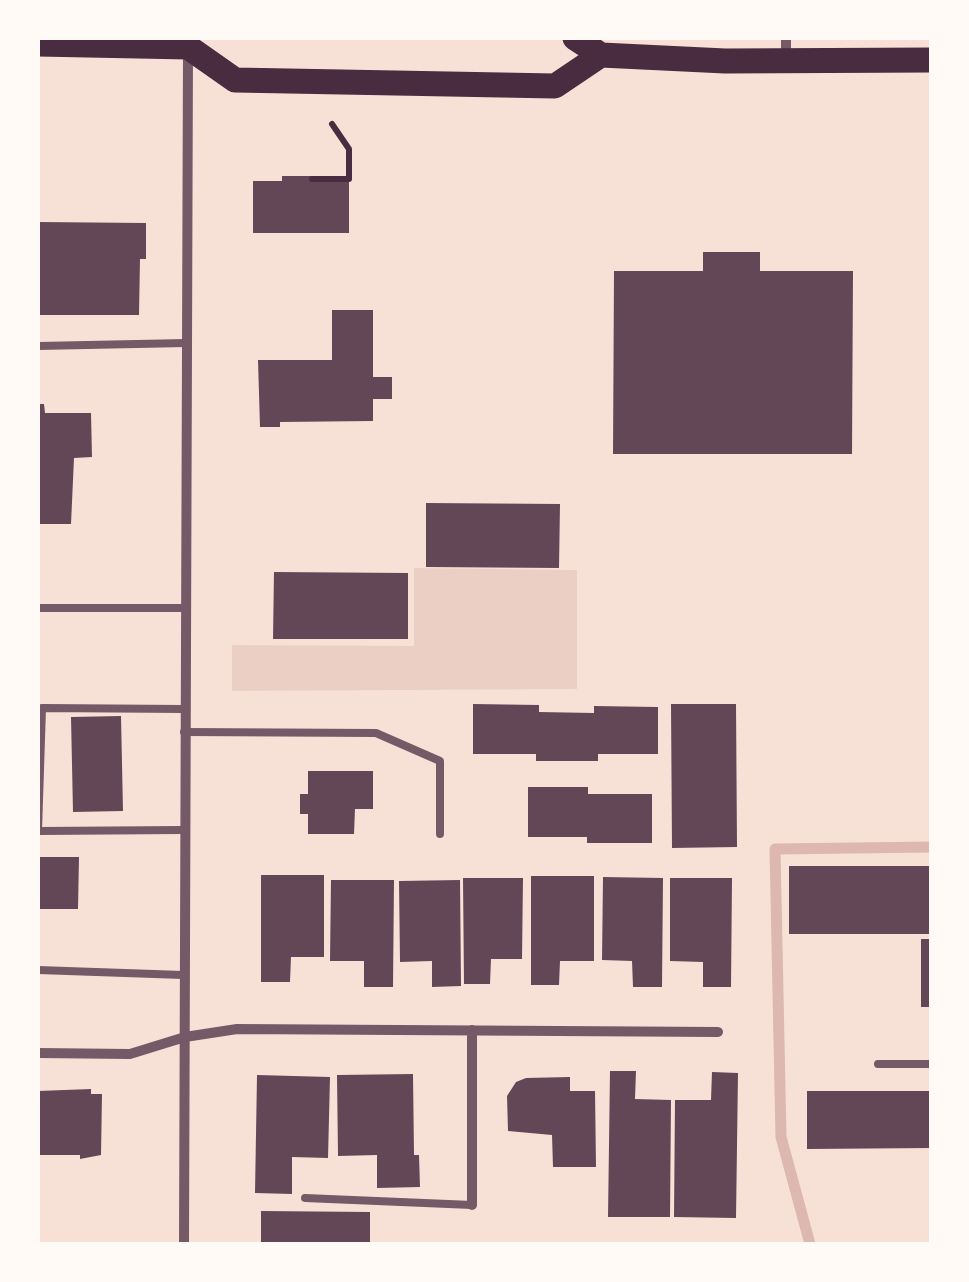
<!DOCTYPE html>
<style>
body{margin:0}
#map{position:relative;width:969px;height:1282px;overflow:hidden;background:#f7e1d7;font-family:"Roboto Condensed",sans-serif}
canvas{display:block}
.frame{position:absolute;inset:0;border:40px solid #fffaf5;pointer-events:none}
</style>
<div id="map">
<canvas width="969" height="1282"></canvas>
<div class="frame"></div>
</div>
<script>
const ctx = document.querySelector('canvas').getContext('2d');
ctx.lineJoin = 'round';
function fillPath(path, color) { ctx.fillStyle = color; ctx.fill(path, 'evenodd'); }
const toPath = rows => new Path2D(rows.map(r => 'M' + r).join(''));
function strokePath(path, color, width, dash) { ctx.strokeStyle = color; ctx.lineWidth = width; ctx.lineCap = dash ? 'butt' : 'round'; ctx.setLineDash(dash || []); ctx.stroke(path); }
const green = toPath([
 [414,568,577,570,577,689,232,691,232,645,414,646]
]);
const stream = toPath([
 [810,1244,781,1137,775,849,932,847]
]);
const building = toPath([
 [282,176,312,176,312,181,349,181,349,233,253,233,253,181,282,181],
 [38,222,146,223,146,259,140,259,139,315,38,315],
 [703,252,760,252,760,271,853,271,852,454,613,454,614,271,703,271],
 [332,310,373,310,373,377,392,377,392,399,373,399,373,421,280,422,280,427,260,427,258,360,332,360],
 [38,404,44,404,45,413,91,413,92,457,74,458,71,524,38,524],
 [426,503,560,504,559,568,426,567],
 [274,572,408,573,408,639,273,639],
 [473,704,539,705,539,712,594,713,594,706,658,707,658,754,598,754,598,761,536,761,536,754,473,754],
 [671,704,736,704,737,847,672,848],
 [121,716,123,811,73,812,71,717],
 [308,771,373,771,373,809,355,809,354,834,308,834,308,814,300,814,300,794,308,794],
 [528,787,588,787,588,794,652,794,652,843,587,843,587,837,528,837],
 [38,857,79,857,78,909,38,909],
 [789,866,932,866,932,934,789,934],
 [261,875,324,875,324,957,291,957,290,982,261,982],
 [531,876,594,876,594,961,560,961,559,985,531,985],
 [603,877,663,878,662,987,633,987,632,961,602,960],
 [463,878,523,878,522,959,491,959,490,984,464,984],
 [670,878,732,878,731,987,703,987,703,962,670,961],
 [331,880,394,880,393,987,364,987,364,961,330,961],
 [460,880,461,986,432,987,432,961,400,962,399,881],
 [921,939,932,939,932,1007,921,1007],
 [610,1071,636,1071,635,1099,671,1100,670,1217,608,1217],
 [712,1072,738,1073,736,1218,674,1217,675,1100,711,1100],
 [413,1074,414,1155,419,1155,420,1187,377,1188,377,1155,338,1156,337,1075],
 [257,1075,330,1077,328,1158,292,1157,292,1194,255,1193],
 [570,1077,570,1091,595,1091,596,1167,553,1167,552,1135,508,1131,507,1096,516,1082,526,1078],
 [91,1089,91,1094,102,1094,101,1155,80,1159,80,1155,38,1155,38,1091],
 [807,1091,932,1091,932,1148,807,1149],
 [261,1211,370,1212,370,1244,261,1244]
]);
const path = toPath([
 [312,179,349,179,349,149,332,124]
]);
const service = toPath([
 [38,346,186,343],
 [41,608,185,608],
 [184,732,376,733,440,761,440,834],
 [38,831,42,708,184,709],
 [38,831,183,830],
 [38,970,183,975],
 [878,1064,932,1064],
 [305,1198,472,1205]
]);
const minor = toPath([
 [786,60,786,38],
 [472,1030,472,1205],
 [38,1053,130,1054,185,1037,237,1029,718,1032],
 [184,1244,188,48]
]);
const primary = toPath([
 [575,38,601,55,725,61,932,60],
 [38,44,188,47,235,80,555,86,601,55]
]);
fillPath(green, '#ebcfc5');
strokePath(stream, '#dcb8b0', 11);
fillPath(building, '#644757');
strokePath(path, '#4a2c40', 6);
strokePath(service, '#755966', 8);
strokePath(minor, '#755966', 10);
strokePath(primary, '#4a2c40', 25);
</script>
